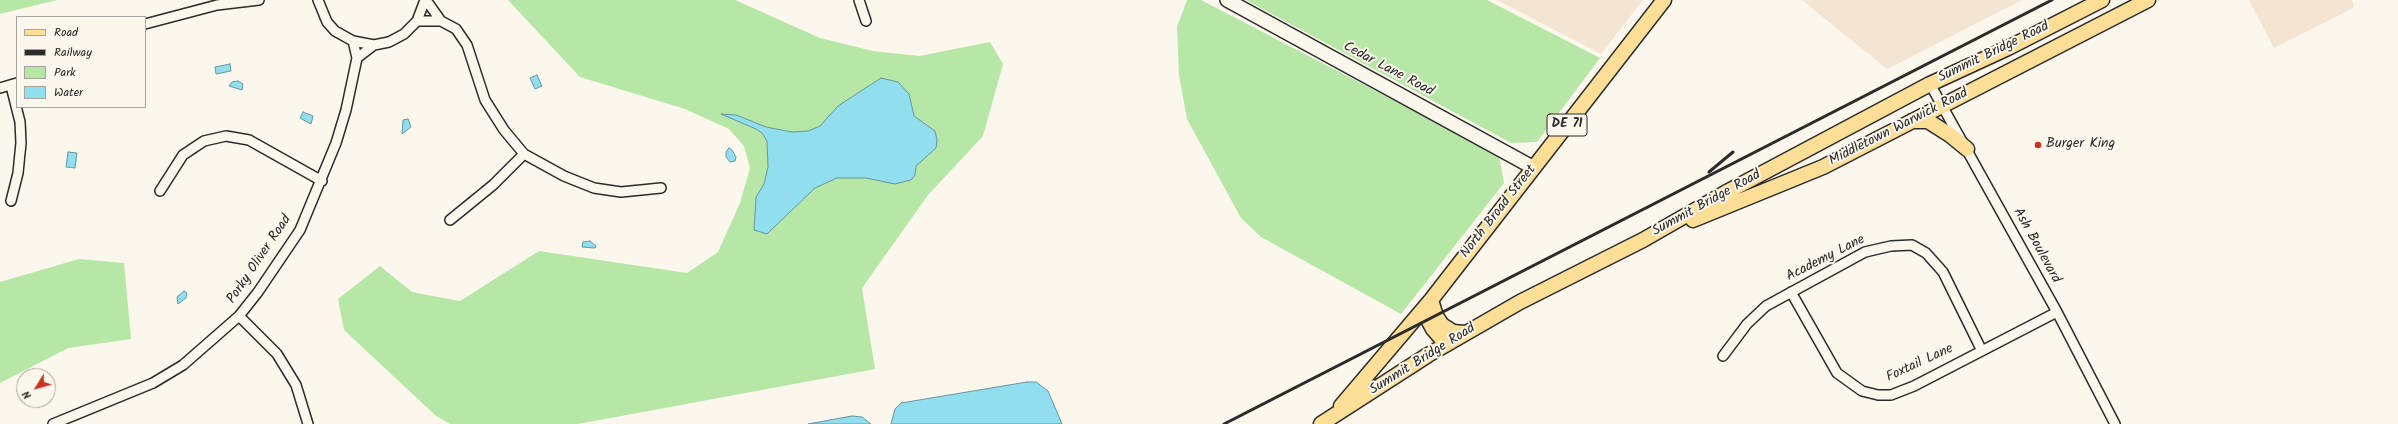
<!DOCTYPE html>
<style>
body{margin:0}
#map{position:relative;width:2398px;height:424px;overflow:hidden;background:#fbf7ec;font-family:Kalam,sans-serif}
canvas{display:block}
.legend{position:absolute;left:16px;top:16px;width:130px;height:92px;box-sizing:border-box;background:#fbf7ec;border:1px solid #a8a59f;margin:0;padding:5px 7px;list-style:none;font-size:12px;color:#2b2b2b}
.legend li{display:flex;align-items:center;gap:8px;height:20px}
.legend b{width:20px;border:1px solid #a8a59f}
.north{position:absolute;left:16px;top:368px;width:40px;height:40px;box-sizing:border-box;background:#fbf7ec;border:1px solid #a8a59f;border-radius:50%;rotate:233deg;font-size:11px;font-weight:700;line-height:16px;text-align:center;color:#2b2b2b}
.north::after{content:'';display:block;margin:auto;width:14px;height:18px;background:#c8321e;clip-path:polygon(50% 0,100% 100%,50% 72%,0 100%)}
</style>
<div id="map">
<canvas width="2398" height="424"></canvas>
<ul class="legend">
<li><b style="height:5px;background:#fcde96"></b>Road</li>
<li><b style="height:5px;background:#2b2b2b"></b>Railway</li>
<li><b style="height:11px;background:#b7e7a6"></b>Park</li>
<li><b style="height:11px;background:#90deee"></b>Water</li>
</ul>
<div class="north">N</div>
</div>
<script>
const ctx = document.querySelector('canvas').getContext('2d');
ctx.lineJoin = 'round';
function fillPath(path, color) { ctx.fillStyle = color; ctx.fill(path, 'evenodd'); }
const toPath = rows => new Path2D(rows.map(r => 'M' + r).join(''));
function strokePath(path, color, width, dash) { ctx.strokeStyle = color; ctx.lineWidth = width; ctx.lineCap = dash ? 'butt' : 'round'; ctx.setLineDash(dash || []); ctx.stroke(path); }
function drawText(font, color, halo, rows, align = 'center') {
  ctx.font = font + ' Kalam,sans-serif'; ctx.lineWidth = 4; ctx.setLineDash([]); ctx.textBaseline = 'middle'; ctx.strokeStyle = halo; ctx.fillStyle = color; for (const [text, x, y, turn = 0] of rows) {
    ctx.save(); ctx.translate(x, y); ctx.rotate((+turn || 0) * Math.PI / 180); ctx.textAlign = isNaN(turn) ? turn : align; if (halo) ctx.strokeText(text, 0, 0); ctx.fillText(text, 0, 0); ctx.restore();
  }
}
const built = toPath([
 [1497,0,1643,0,1601,54],
 [1802,0,2022,0,1887,69],
 [2249,0,2352,0,2354,5,2353,8,2274,48]
]);
const green = toPath([
 [0,0,57,0,0,14],
 [508,0,735,0,820,38,873,51,919,56,990,42,1003,64,983,136,928,195,862,288,875,369,578,424,450,424,435,415,344,330,338,299,380,266,412,292,460,301,539,251,687,273,718,252,740,203,750,168,744,146,729,129,685,109,580,77],
 [1187,0,1201,0,1499,155,1504,183,1401,314,1261,237,1241,218,1187,119,1179,75,1177,27],
 [1246,0,1487,0,1600,58,1537,142,1511,143],
 [79,259,124,263,131,339,68,348,0,383,0,282]
]);
const water = toPath([
 [230,64,231,71,216,74,215,67,230,64],
 [537,75,542,86,535,89,530,78,537,75],
 [881,78,898,82,909,94,914,116,935,131,937,140,936,148,916,166,915,175,911,180,895,184,866,178,837,178,815,188,767,234,754,230,756,197,764,184,768,167,767,141,762,133,756,129,721,114,736,115,766,127,792,132,808,131,820,126,838,106,881,78],
 [238,81,243,84,242,90,229,86,232,82,238,81],
 [303,112,313,116,311,124,300,118,303,112],
 [408,119,411,127,402,134,403,120,408,119],
 [729,148,732,150,736,157,735,161,730,162,726,157,726,152,729,148],
 [68,152,77,153,75,168,66,167,68,152],
 [590,241,596,246,595,248,582,247,583,242,590,241],
 [184,291,187,293,186,298,178,304,177,297,184,291],
 [1027,382,1036,382,1048,391,1062,424,891,424,895,409,901,403,1027,382],
 [852,416,862,417,871,424,808,424,852,416]
]);
const street = toPath([
 [318,0,327,22,335,31,353,41,374,45,389,42,404,34,417,21,425,0],
 [426,0,441,21,456,29,467,45,485,100,504,130,524,154,564,176,594,188,621,192,661,188],
 [859,0,866,21],
 [417,21,441,21],
 [145,24,217,5,259,0],
 [357,58,374,45],
 [1930,84,2057,312,2115,424],
 [0,88,17,83],
 [160,191,183,155,204,141,226,136,249,140,322,181],
 [11,201,18,173,21,143,20,122,11,86],
 [450,220,493,185,524,154],
 [1791,292,1837,373,1862,391,1878,395,1891,395,1914,386,2057,312],
 [239,316,277,354,296,385,308,424],
 [1723,356,1747,324,1766,306,1865,252,1891,246,1912,245,1926,253,1943,272,1981,349],
 [53,424,153,383,183,365,239,316,258,292,300,230,336,143,346,110,357,58,353,41]
]);
const secondary = toPath([
 [1227,0,1534,168]
]);
const primary = toPath([
 [1912,121,1928,121,1950,135,1967,149],
 [1693,220,1823,167,2148,0],
 [1431,300,1436,316,1442,325,1453,332,1465,333],
 [1426,316,1433,329,1446,344],
 [1341,406,1431,300,1664,0],
 [1321,424,1428,355,1520,302,1643,240,1725,193,1930,84,2008,48,2102,0]
]);
const rail = toPath([
 [1709,172,1733,152],
 [1224,424,2052,0]
]);
const markers = [
 [2038,145,4,"#c8321e"]
];
const shields = [
 [1567,125,40]
];
const shieldNames = [
 ["DE 71",1567,125]
];
const streetNames = [
 ["Summit Bridge Road",1994,53,-26],
 ["Cedar Lane Road",1388,70,28],
 ["Middletown Warwick Road",1899,128,-27],
 ["Summit Bridge Road",1707,204,-29],
 ["North Broad Street",1499,212,-52],
 ["Ash Boulevard",2036,246,61],
 ["Academy Lane",1826,259,-27],
 ["Porky Oliver Road",260,260,-56],
 ["Summit Bridge Road",1423,360,-32],
 ["Foxtail Lane",1920,364,-25]
];
const poiNames = [
 ["Burger King",2046,145]
];
fillPath(built, '#f4e4d2');
fillPath(green, '#b7e7a6');
fillPath(water, '#90deee');
strokePath(water, '#6896a0', 1);
strokePath(street, '#2b2b2b', 12);
strokePath(secondary, '#2b2b2b', 16);
strokePath(primary, '#2b2b2b', 17);
strokePath(street, '#fbf7ec', 9);
strokePath(secondary, '#fbf7ec', 13);
strokePath(primary, '#fcde96', 14);
strokePath(rail, '#2b2b2b', 3);
for (const [x, y, r, color] of markers) { const dot = new Path2D(); dot.arc(x, y, r, 0, 2 * Math.PI); ctx.fillStyle = color; ctx.fill(dot); strokePath(dot, '#fbf7ec', 1.5); }
for (const [x, y, w] of shields) { const box = new Path2D(); box.roundRect(x - w / 2, y - 11, w, 22, 3); ctx.fillStyle = '#fbf7ec'; ctx.fill(box); strokePath(box, '#2b2b2b', 1); }
drawText('bold 13px', '#2b2b2b', null, shieldNames);
drawText('14px', '#2b2b2b', '#fbf7ec', streetNames);
drawText('14px', '#2b2b2b', '#fbf7ec', poiNames, 'left');
</script>
